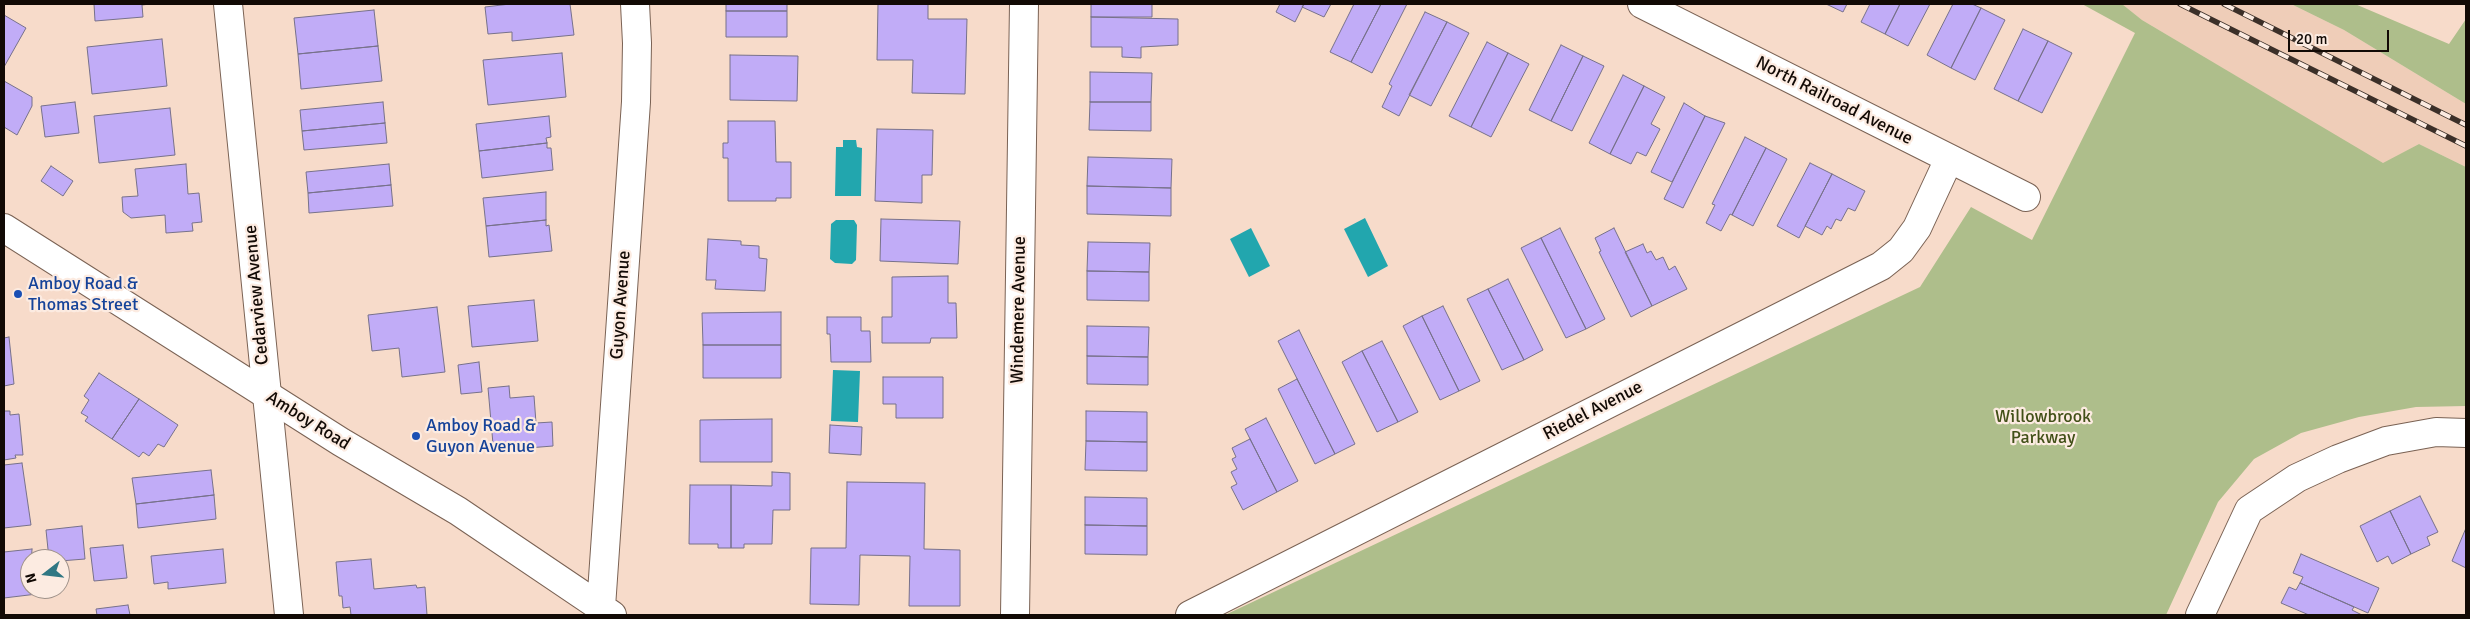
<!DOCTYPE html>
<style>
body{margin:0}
#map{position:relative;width:2470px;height:619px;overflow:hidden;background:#f7dbca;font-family:Signika,sans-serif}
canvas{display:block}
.frame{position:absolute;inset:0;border:5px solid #120a05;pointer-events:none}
.north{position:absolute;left:20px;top:549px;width:50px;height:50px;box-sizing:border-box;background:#fcebe1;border:1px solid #9e9189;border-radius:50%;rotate:254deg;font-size:14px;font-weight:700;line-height:20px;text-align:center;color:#120a05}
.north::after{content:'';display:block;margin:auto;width:18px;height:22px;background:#307783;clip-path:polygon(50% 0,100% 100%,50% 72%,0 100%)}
.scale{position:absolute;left:2288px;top:30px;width:101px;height:22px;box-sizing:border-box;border:2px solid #120a05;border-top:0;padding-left:6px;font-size:15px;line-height:18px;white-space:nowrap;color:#120a05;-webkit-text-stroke:4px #fcebe1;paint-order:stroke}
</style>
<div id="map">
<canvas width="2470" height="619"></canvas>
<div class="frame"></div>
<div class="north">N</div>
<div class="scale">20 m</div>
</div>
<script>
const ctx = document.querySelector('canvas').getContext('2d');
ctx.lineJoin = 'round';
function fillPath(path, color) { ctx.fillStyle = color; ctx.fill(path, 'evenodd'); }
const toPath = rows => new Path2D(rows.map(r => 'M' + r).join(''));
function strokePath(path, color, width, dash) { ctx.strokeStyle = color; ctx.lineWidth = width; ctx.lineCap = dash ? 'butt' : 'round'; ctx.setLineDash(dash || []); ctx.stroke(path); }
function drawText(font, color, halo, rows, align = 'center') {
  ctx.font = font + ' Signika,sans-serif'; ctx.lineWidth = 4.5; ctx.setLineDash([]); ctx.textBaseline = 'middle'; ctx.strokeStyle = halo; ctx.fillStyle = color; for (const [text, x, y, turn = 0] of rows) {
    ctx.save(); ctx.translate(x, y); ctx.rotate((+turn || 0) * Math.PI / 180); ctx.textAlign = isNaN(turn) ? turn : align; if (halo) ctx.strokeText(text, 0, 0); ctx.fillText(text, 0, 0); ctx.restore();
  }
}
const built = toPath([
 [2122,4,2291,4,2344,30,2466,104,2466,167,2419,144,2383,164,2142,20]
]);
const green = toPath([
 [2082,4,2122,4,2142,20,2383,163,2419,144,2466,167,2466,406,2416,407,2359,417,2301,433,2254,459,2218,502,2166,615,1225,615,1920,287,1971,207,2032,240,2135,33],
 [2291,4,2355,4,2449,44,2466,19,2466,104,2344,30]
]);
const water = toPath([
 [843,140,856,140,857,147,862,148,861,196,835,196,836,147,843,147],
 [1365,218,1388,266,1368,277,1344,229],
 [836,220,854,220,857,225,856,260,852,264,835,263,830,259,831,224],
 [1251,228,1270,266,1249,277,1230,239],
 [833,370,860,371,858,422,831,421]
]);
const building = toPath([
 [94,4,150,4,142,5,143,17,95,21,94,4],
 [510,4,570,4,574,35,512,41,512,32,488,34,485,7,510,4],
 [726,4,787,4,787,11,726,11,726,4],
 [878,4,928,4,928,19,967,19,965,94,912,93,913,60,877,60,878,4],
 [1091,4,1152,4,1152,17,1091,17,1091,4],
 [1280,4,1304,4,1295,22,1276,12,1280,4],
 [1304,4,1331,4,1324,17,1302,7,1304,4],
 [1354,4,1381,4,1351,62,1330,52,1354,4],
 [1381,4,1407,4,1372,73,1351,62,1381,4],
 [1826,4,1847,4,1843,12,1826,4],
 [1870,4,1900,4,1885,34,1861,22,1870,4],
 [1900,4,1930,4,1908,46,1885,34,1900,4],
 [1953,4,1972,4,1981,8,1951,68,1927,55,1953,4],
 [1981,8,2005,20,1975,80,1951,68,1981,8],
 [374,10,378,46,298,54,294,18,374,10],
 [726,11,787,11,787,37,726,37,726,11],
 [1425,12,1447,22,1399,116,1382,107,1392,86,1389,84,1425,12],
 [4,15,26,28,4,67,4,15],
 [1091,17,1178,19,1178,45,1141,47,1141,58,1122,57,1122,47,1091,47,1091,17],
 [1447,22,1469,33,1431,106,1409,95,1447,22],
 [2023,29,2048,41,2018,101,1994,89,2023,29],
 [162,39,167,86,92,94,87,47,162,39],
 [2048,41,2072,53,2042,113,2018,101,2048,41],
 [1487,42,1508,53,1471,127,1449,116,1487,42],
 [1561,45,1583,56,1551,121,1529,110,1561,45],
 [378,46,382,81,301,89,298,54,378,46],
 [562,53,566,97,488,105,483,60,562,53],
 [1508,53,1529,64,1491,137,1471,127,1508,53],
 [730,55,798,56,797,101,730,100,730,55],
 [1583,56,1604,66,1572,131,1551,121,1583,56],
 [1090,72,1152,73,1151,102,1090,102,1090,72],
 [1623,75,1644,86,1610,154,1589,143,1623,75],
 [4,81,32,97,32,106,17,135,4,127,4,81],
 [1644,86,1665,97,1651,124,1660,129,1646,156,1637,152,1631,164,1610,154,1644,86],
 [75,102,79,133,45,137,41,106,75,102],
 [383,102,385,123,302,131,300,110,383,102],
 [1090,102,1151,102,1151,131,1089,130,1090,102],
 [1684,103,1705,116,1672,182,1651,172,1684,103],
 [170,108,175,155,99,163,94,116,170,108],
 [549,116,551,137,546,138,547,143,479,151,476,124,549,116],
 [1705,116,1725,123,1683,208,1664,199,1705,116],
 [728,121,775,121,776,162,791,162,791,198,776,198,776,201,728,201,728,158,723,158,723,143,728,143,728,121],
 [385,123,387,143,304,150,302,131,385,123],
 [877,129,933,130,932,175,922,175,922,203,875,201,877,129],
 [1745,137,1766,148,1732,215,1730,214,1721,231,1706,223,1715,205,1712,204,1745,137],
 [547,143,547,148,551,148,553,170,482,178,479,151,547,143],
 [1766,148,1787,159,1753,226,1732,215,1766,148],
 [1088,157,1172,159,1171,188,1087,186,1088,157],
 [1810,163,1832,174,1799,238,1777,226,1810,163],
 [186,164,188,194,199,193,202,222,192,223,193,231,166,233,165,215,131,218,123,212,122,197,138,196,135,169,186,164],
 [389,164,391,185,308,193,306,172,389,164],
 [51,166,73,181,63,196,41,181,51,166],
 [1832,174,1865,191,1855,211,1848,208,1841,221,1836,219,1831,229,1827,226,1822,235,1805,226,1832,174],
 [391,185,393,206,309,213,308,193,391,185],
 [1087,186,1171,188,1171,216,1087,214,1087,186],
 [546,192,546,220,486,226,483,198,546,192],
 [881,219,960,221,958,264,880,261,881,219],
 [546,220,546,226,549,225,552,251,489,257,486,226,546,220],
 [1560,228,1605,319,1586,329,1541,238,1560,228],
 [1614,228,1652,306,1631,317,1599,252,1601,251,1595,238,1614,228],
 [1541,238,1586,329,1566,338,1521,248,1541,238],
 [708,239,741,241,741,245,759,246,759,258,767,259,765,291,715,289,716,280,706,280,708,239],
 [1088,242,1150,243,1149,272,1087,271,1088,242],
 [1643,244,1647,253,1651,251,1656,260,1663,257,1669,270,1675,266,1687,289,1652,306,1625,252,1643,244],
 [1087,271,1149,272,1149,301,1087,300,1087,271],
 [948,276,948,303,956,303,957,338,931,338,930,343,882,343,882,317,892,317,892,277,948,276],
 [1508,279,1543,350,1524,360,1488,289,1508,279],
 [1488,289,1524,360,1502,370,1467,299,1488,289],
 [534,300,538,341,472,347,468,306,534,300],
 [1443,306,1480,381,1459,391,1422,316,1443,306],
 [437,307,445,372,402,377,399,348,372,351,368,315,437,307],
 [781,312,781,345,703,345,702,313,781,312],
 [1422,316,1459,391,1440,400,1403,326,1422,316],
 [827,317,861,317,861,331,870,331,871,362,831,362,830,334,827,334,827,317],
 [1087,326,1149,327,1148,357,1087,356,1087,326],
 [1299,330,1355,444,1335,454,1278,341,1299,330],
 [9,337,14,384,4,386,4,338,9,337],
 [1382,341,1418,412,1398,422,1362,351,1382,341],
 [703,345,781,345,781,378,703,378,703,345],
 [1362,351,1398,422,1377,432,1342,362,1362,351],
 [1087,356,1148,357,1148,385,1087,384,1087,356],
 [479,362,482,392,461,394,458,365,479,362],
 [99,373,139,399,112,439,85,421,88,417,81,413,89,400,84,396,99,373],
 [883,377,943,377,943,418,896,418,896,404,883,404,883,377],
 [1297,379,1335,454,1315,464,1278,389,1297,379],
 [509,386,510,398,534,396,536,423,552,422,553,446,515,449,515,442,493,444,488,388,509,386],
 [139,399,178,425,164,447,158,444,149,456,143,452,139,457,112,439,139,399],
 [4,411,10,411,10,415,19,414,23,455,15,455,16,458,4,460,4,411],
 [1086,411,1147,412,1147,442,1086,441,1086,411],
 [1266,418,1298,481,1277,492,1245,429,1266,418],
 [772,419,772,462,700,462,700,420,772,419],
 [830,425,862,427,861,455,829,453,830,425],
 [1250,439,1277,492,1243,510,1231,487,1237,484,1231,472,1237,469,1232,459,1236,457,1232,448,1250,439],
 [1086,441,1147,442,1147,471,1085,470,1086,441],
 [22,463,31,525,4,528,4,465,22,463],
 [211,470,214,495,136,504,132,478,211,470],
 [772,472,790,473,790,510,773,510,772,544,744,544,744,548,731,548,731,485,772,486,772,472],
 [847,482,925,483,924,549,960,550,960,606,909,606,910,556,860,555,859,605,810,604,811,548,846,548,847,482],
 [690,485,731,485,731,548,718,548,718,544,689,544,690,485],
 [214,495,216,519,138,528,136,504,214,495],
 [2420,496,2438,532,2427,537,2430,545,2411,554,2390,511,2420,496],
 [1085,497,1147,498,1147,526,1085,525,1085,497],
 [2390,511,2411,554,2392,564,2388,556,2377,562,2360,526,2390,511],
 [1085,525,1147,526,1147,555,1085,554,1085,525],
 [82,526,85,559,60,561,60,559,49,559,46,530,82,526],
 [2466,528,2466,568,2452,561,2466,528],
 [123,545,127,578,94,581,90,548,123,545],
 [32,549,30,589,36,589,37,594,4,598,4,552,32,549],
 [223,549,226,583,168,589,168,582,154,584,151,556,223,549],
 [2301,554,2379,588,2368,613,2300,583,2303,577,2293,573,2301,554],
 [371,559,374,589,416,585,417,588,425,587,427,615,351,615,350,607,343,608,342,596,339,596,336,562,371,559],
 [2300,583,2354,607,2352,610,2362,615,2309,615,2281,603,2289,587,2296,590,2300,583],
 [128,605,130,615,97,615,96,609,128,605]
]);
const street = toPath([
 [228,4,289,615],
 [1642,4,2026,197],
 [1015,615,1024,4],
 [1190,615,1881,266,1901,250,1917,228,1949,159],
 [2200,615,2249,510,2297,478,2338,459,2386,441,2436,432,2466,433]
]);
const secondary = toPath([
 [4,228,341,442,458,511,612,615],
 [601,607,636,102,637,43,635,4]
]);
const rail = toPath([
 [2180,4,2466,146],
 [2224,4,2466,125]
]);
const markers = [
 [18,294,5,"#1a4fb4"],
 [416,436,5,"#1a4fb4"]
];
const streetNames = [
 ["North Railroad Avenue",1834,101,27],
 ["Cedarview Avenue",257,295,-95],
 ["Guyon Avenue",621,305,-86],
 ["Windemere Avenue",1019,310,-89],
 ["Riedel Avenue",1593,411,-27],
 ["Amboy Road",308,421,32]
];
const transitNames = [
 ["Amboy Road &",28,284],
 ["Thomas Street",28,305],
 ["Amboy Road &",426,426],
 ["Guyon Avenue",426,447]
];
const parkNames = [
 ["Willowbrook",2043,417],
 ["Parkway",2043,438]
];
fillPath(built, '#efcdb8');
fillPath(green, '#aebe8b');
fillPath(water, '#22a6ae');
fillPath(building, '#c1acf7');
strokePath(building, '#77718a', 1);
strokePath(street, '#7a6254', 30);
strokePath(secondary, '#7a6254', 30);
strokePath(street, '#fff', 28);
strokePath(secondary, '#fff', 28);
strokePath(rail, '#3b2f28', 5.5);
strokePath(rail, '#fcebe1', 4, [11]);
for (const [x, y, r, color] of markers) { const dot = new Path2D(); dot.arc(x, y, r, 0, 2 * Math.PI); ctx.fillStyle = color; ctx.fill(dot); strokePath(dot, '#fcebe1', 2); }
drawText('18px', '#120a05', '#fcebe1', streetNames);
drawText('18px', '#164399', '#fcebe1', transitNames, 'left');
drawText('18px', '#425018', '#fcebe1', parkNames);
</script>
